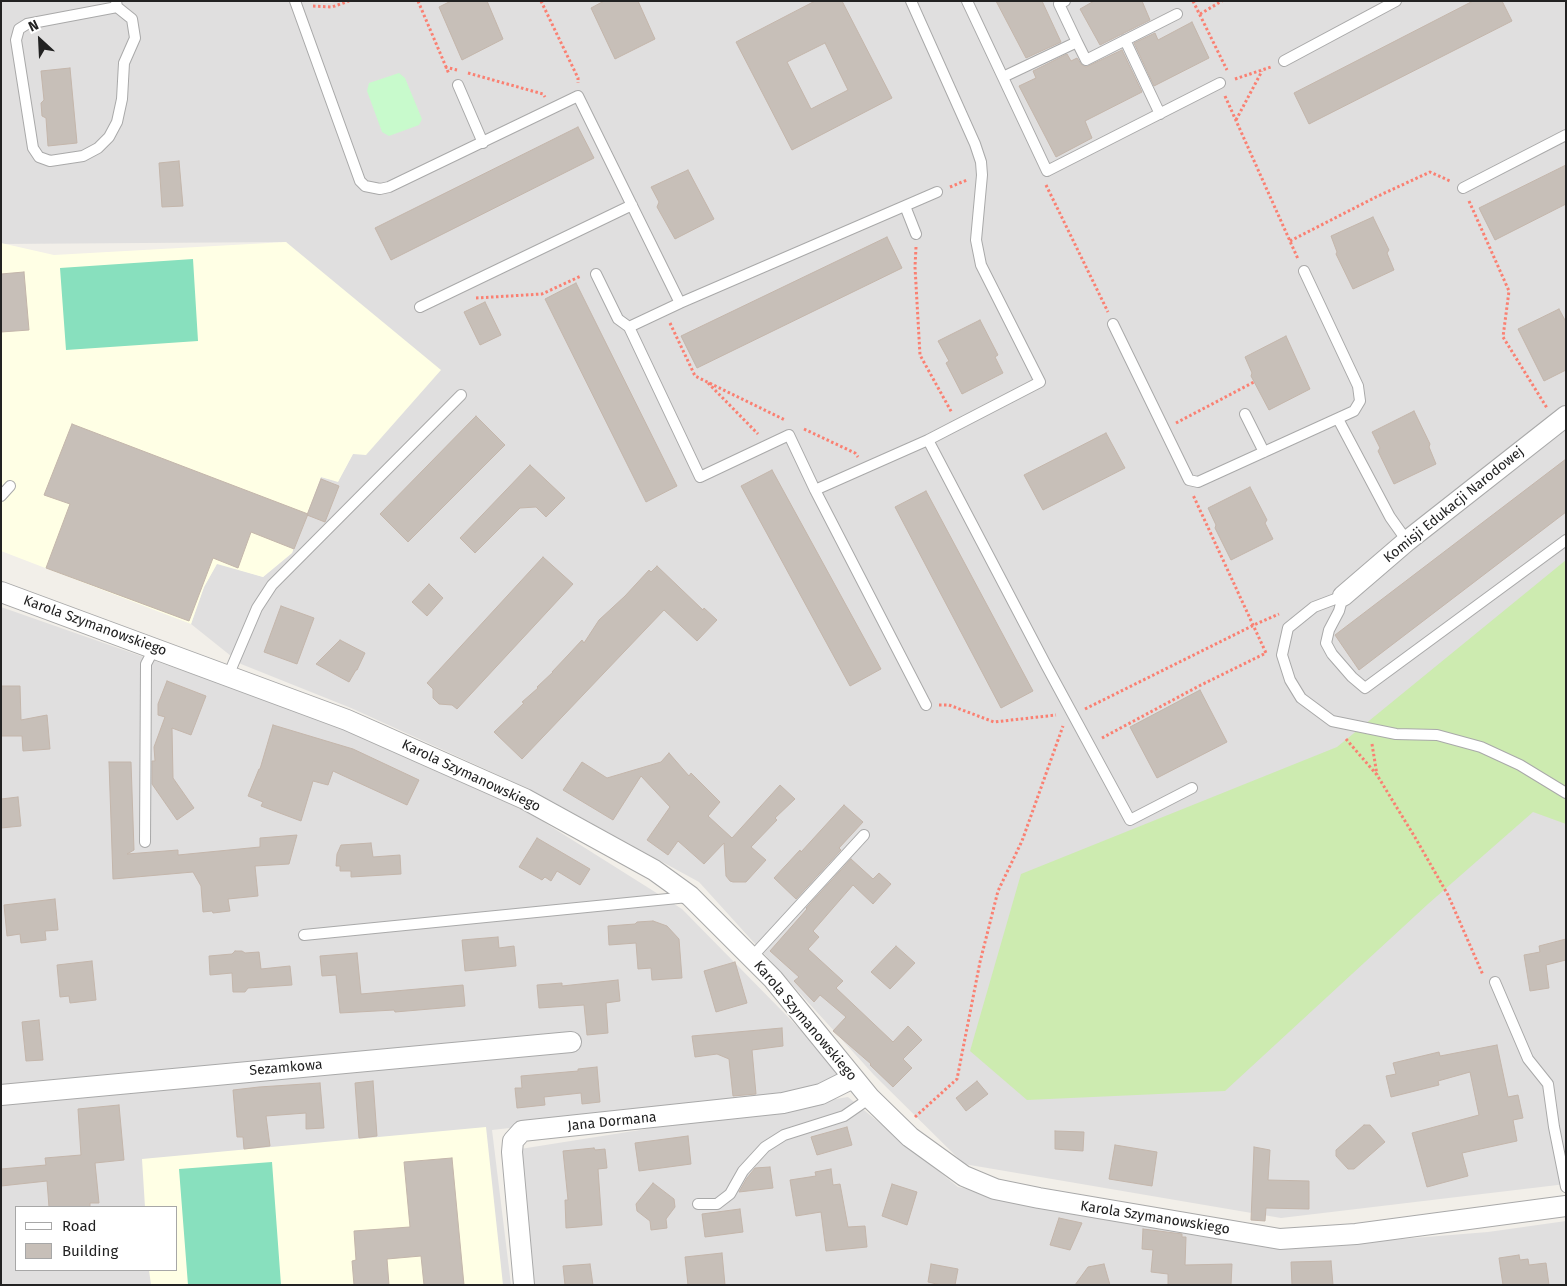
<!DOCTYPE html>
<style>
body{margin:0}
#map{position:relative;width:1567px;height:1286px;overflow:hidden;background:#f2efe9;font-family:"Fira Sans",sans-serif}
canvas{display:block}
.frame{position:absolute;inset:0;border:2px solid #222;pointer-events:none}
.legend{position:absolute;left:15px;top:1206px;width:162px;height:65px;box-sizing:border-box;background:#fff;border:1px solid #a7a7a7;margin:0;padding:6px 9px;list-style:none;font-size:15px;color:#222}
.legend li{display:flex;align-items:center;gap:10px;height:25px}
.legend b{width:25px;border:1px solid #a7a7a7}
.north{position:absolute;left:15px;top:15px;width:50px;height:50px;-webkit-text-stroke:4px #fff;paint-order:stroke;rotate:335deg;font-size:14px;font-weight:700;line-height:20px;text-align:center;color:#222}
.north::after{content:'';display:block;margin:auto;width:18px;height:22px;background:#222;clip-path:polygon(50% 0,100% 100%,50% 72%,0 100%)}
</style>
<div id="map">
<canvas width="1567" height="1286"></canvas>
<div class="frame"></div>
<ul class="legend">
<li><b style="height:6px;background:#fff"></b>Road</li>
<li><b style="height:14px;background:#c7bfb8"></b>Building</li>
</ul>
<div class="north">N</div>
</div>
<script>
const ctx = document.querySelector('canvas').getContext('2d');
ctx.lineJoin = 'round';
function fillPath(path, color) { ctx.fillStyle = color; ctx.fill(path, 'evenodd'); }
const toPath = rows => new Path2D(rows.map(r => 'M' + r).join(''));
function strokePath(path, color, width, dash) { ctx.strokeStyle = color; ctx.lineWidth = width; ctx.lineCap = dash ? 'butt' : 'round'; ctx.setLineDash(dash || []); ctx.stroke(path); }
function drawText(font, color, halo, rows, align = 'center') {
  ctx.font = font + ' "Fira Sans",sans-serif'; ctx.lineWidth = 4; ctx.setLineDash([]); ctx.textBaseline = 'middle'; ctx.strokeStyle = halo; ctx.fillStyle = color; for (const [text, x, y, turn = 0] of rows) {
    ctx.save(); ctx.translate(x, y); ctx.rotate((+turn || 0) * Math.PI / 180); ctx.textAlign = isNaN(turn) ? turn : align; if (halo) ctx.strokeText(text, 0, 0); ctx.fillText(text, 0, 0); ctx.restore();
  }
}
const residential = toPath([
 [1,1,302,1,303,2,329,3,340,1,1566,1,1566,1184,1281,1218,964,1164,874,1075,699,882,529,789,351,708,241,664,191,624,204,587,217,563,263,577,292,553,321,477,338,481,353,454,286,242,1,244],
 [1,607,341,726,520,807,682,909,845,1075,801,1095,492,1130,511,1285,1,1285],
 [16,1207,176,1207,176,1270,16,1270],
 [848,1097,958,1187,1277,1249,1488,1232,1566,1221,1566,1285,531,1285,514,1150]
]);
const education = toPath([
 [286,242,441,370,366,455,353,454,338,482,321,477,292,553,263,577,217,564,204,587,191,624,1,551,1,243,54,255],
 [486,1127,503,1285,151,1285,149,1270,176,1270,176,1207,145,1207,142,1159]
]);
const grass = toPath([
 [1566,560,1566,824,1533,812,1428,904,1225,1091,1027,1100,970,1051,1021,874,1337,747]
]);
const park = toPath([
 [399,73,405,78,422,119,419,125,389,136,382,132,367,91,369,83]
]);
const pitch = toPath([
 [193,259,198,341,66,350,60,268],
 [272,1162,281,1285,188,1285,179,1169]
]);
const building = toPath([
 [451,1,487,1,503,39,462,60,439,7,451,1],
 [604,1,638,1,655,39,615,59,591,8,604,1],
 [815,1,842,1,892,98,792,150,736,42,815,1],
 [825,43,848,90,811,109,787,62,825,43],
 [996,1,1042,1,1061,42,1026,58,996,1],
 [1094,1,1142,1,1150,20,1100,45,1080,9,1094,1],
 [1473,1,1502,1,1512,21,1309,124,1294,93,1473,1],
 [1192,22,1209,58,1154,86,1134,43,1155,33,1158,40,1192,22],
 [1122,50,1142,92,1085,121,1092,138,1056,157,1019,86,1036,78,1033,71,1067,54,1071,61,1077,58,1082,65,1086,67,1122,50],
 [70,68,77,143,48,146,46,118,42,116,41,103,44,100,41,71,70,68],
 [578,127,594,158,391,260,375,228,578,127],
 [179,161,183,206,162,207,159,163,179,161],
 [1566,165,1566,204,1495,240,1479,208,1566,165],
 [688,170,714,219,675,239,657,207,659,202,651,187,688,170],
 [1373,217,1389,250,1387,253,1394,270,1353,289,1336,254,1337,252,1331,236,1373,217],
 [887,237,902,268,697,368,681,336,887,237],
 [24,272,29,330,1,332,1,274,24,272],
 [576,283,677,486,646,502,545,299,576,283],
 [485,302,501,335,480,345,464,312,485,302],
 [1559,309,1566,322,1566,370,1544,381,1518,329,1559,309],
 [980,320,998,355,995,357,1003,373,962,394,946,363,949,361,938,341,980,320],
 [1286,336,1310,389,1269,410,1251,376,1252,373,1245,357,1286,336],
 [1414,411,1430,444,1429,447,1436,464,1394,484,1378,451,1380,448,1372,432,1414,411],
 [476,416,505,445,408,542,380,514,476,416],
 [72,424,308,514,294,549,251,532,238,568,213,558,189,621,46,568,70,504,44,495,72,424],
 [1106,433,1125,468,1043,510,1024,475,1106,433],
 [1566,459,1566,512,1359,670,1335,635,1566,459],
 [530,465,565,498,546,517,536,507,520,508,475,553,460,538,530,465],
 [772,470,881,669,850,686,741,486,772,470],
 [321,479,339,486,325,522,307,515,321,479],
 [1250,487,1267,520,1265,523,1273,539,1231,560,1215,528,1216,525,1208,508,1250,487],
 [926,491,1033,691,1001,708,895,507,926,491],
 [543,557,573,584,457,709,452,705,439,704,433,698,433,689,427,683,543,557],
 [657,566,703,610,704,608,717,620,697,641,664,610,522,759,494,732,524,703,522,702,538,688,537,687,553,672,552,672,569,654,582,640,584,643,599,620,625,596,649,570,651,572,657,566],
 [429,584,443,598,427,616,412,602,429,584],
 [281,606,314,618,297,664,264,652,281,606],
 [340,640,365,653,357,670,356,670,349,682,316,664,340,640],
 [167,681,206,696,191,735,172,728,173,778,194,808,177,820,152,784,152,761,155,761,154,747,165,717,158,715,158,704,167,681],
 [1,686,20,686,21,720,47,715,50,749,23,751,22,736,1,736,1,686],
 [1200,690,1227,742,1157,778,1130,727,1200,690],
 [273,725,353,749,419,780,407,805,333,771,328,785,313,781,301,821,261,806,263,802,248,796,259,769,260,769,273,725],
 [669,753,689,776,691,773,720,802,708,816,732,838,780,785,795,799,775,818,777,820,751,847,766,860,746,882,733,882,730,881,726,876,724,843,704,864,678,841,668,855,647,840,670,807,641,776,613,820,563,790,582,762,607,778,661,762,669,753],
 [109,762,131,762,134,850,127,854,178,850,178,855,260,847,260,838,297,835,289,864,255,866,258,896,228,899,230,911,213,913,212,911,203,912,201,886,193,872,113,879,109,762],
 [18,797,21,826,1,828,1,799,18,797],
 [844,805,863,822,839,848,841,850,796,899,774,878,800,850,801,852,844,805],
 [537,838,590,869,580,885,557,871,551,881,545,877,542,880,519,867,537,838],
 [371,843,373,857,400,855,401,874,351,877,351,871,340,871,340,866,336,866,337,854,341,845,371,843],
 [851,859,873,879,879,873,891,884,873,904,853,885,813,931,819,937,808,949,843,981,836,988,893,1042,908,1026,922,1040,903,1059,912,1068,893,1087,870,1065,871,1064,833,1031,846,1017,820,995,814,1002,794,981,799,977,770,951,807,909,806,908,851,859],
 [55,899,58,930,45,931,46,940,21,943,20,934,7,936,4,905,55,899],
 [653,921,667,926,679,939,682,978,652,980,651,968,638,969,636,943,609,945,608,926,635,924,637,922,653,921],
 [498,937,499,948,514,946,516,966,465,971,462,940,498,937],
 [1566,939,1566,960,1546,965,1549,988,1530,991,1524,955,1540,952,1539,946,1566,939],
 [896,946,915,963,890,989,871,972,896,946],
 [235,951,242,951,245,953,259,952,261,969,290,966,292,985,248,988,245,992,233,992,232,973,210,975,209,956,232,954,235,951],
 [357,953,361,994,463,985,465,1006,395,1012,394,1010,340,1013,336,975,322,976,320,956,357,953],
 [92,961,96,1000,70,1003,69,996,60,997,57,965,92,961],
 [735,962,747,1003,716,1012,704,971,735,962],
 [618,980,620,1001,606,1003,608,1033,587,1035,584,1005,539,1008,537,985,562,983,562,986,618,980],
 [39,1020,43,1060,26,1061,22,1022,39,1020],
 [782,1028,783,1046,752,1050,756,1094,733,1096,729,1059,717,1054,695,1057,692,1036,782,1028],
 [1497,1045,1508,1097,1518,1095,1523,1118,1513,1120,1517,1141,1462,1153,1468,1176,1427,1187,1412,1133,1479,1115,1470,1072,1438,1081,1439,1085,1391,1097,1386,1076,1396,1074,1393,1063,1439,1052,1440,1056,1497,1045],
 [597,1067,600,1102,582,1104,581,1093,544,1097,545,1105,517,1108,515,1088,522,1088,521,1076,578,1071,578,1069,597,1067],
 [373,1081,377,1136,359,1138,355,1083,373,1081],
 [977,1081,988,1094,966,1111,956,1098,977,1081],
 [320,1083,324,1128,306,1129,306,1113,266,1116,270,1146,244,1149,243,1137,237,1137,233,1090,259,1087,320,1083],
 [119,1105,124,1160,95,1163,99,1203,90,1203,90,1207,49,1207,47,1181,1,1186,1,1169,46,1165,45,1158,81,1155,78,1109,119,1105],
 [1364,1125,1370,1125,1385,1142,1354,1169,1348,1169,1336,1156,1336,1150,1364,1125],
 [847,1127,852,1145,817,1155,811,1137,847,1127],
 [1055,1131,1084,1132,1083,1151,1055,1149,1055,1131],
 [688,1136,691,1164,639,1171,635,1143,688,1136],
 [1115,1145,1157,1152,1152,1186,1109,1179,1115,1145],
 [1254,1147,1270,1150,1268,1180,1309,1181,1309,1209,1266,1208,1265,1221,1251,1220,1254,1147],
 [594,1148,595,1150,605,1149,607,1168,598,1169,602,1225,566,1228,565,1200,568,1200,563,1151,594,1148],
 [452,1158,464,1285,424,1285,421,1256,387,1259,389,1285,354,1285,352,1261,356,1260,354,1231,410,1227,404,1162,452,1158],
 [770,1167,773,1188,739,1192,747,1178,755,1168,770,1167],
 [831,1169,833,1185,840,1184,848,1227,865,1226,867,1247,826,1251,821,1212,796,1216,790,1180,816,1176,815,1172,831,1169],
 [653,1183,674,1199,675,1207,666,1219,667,1228,651,1230,650,1221,637,1211,636,1204,653,1183],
 [892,1184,917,1192,907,1225,882,1216,892,1184],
 [740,1209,743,1232,705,1237,702,1214,740,1209],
 [1059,1218,1082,1223,1070,1250,1050,1245,1059,1218],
 [1143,1229,1182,1234,1182,1237,1186,1237,1185,1265,1232,1264,1231,1285,1168,1285,1168,1274,1151,1272,1153,1250,1142,1249,1143,1229],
 [722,1253,725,1285,688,1285,685,1257,722,1253],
 [1519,1255,1520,1260,1528,1259,1529,1265,1546,1263,1549,1285,1503,1285,1499,1258,1519,1255],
 [1331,1261,1333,1285,1292,1285,1291,1262,1331,1261],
 [590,1264,593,1285,565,1285,563,1266,590,1264],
 [931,1264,958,1269,955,1285,941,1285,928,1282,931,1264],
 [1104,1264,1110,1285,1075,1285,1088,1267,1104,1264]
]);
const path = toPath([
 [418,1,449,74],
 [541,1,578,78,578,83],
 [1193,1,1227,70],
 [313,6,332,7,349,1],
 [1200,14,1222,1],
 [445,67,457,70],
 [468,73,543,94,545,97],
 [1235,79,1271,67],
 [1225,96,1298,259],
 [1236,120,1262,71],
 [1046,185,1108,312],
 [950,187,967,180],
 [1469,201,1509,291,1503,337,1547,408],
 [1290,241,1376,197,1430,172,1450,181],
 [916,247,915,267,920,355,952,413],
 [476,298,542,294,581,276],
 [670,323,695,376,785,420],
 [708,383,758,434],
 [1176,423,1254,382],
 [804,429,855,453,858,457],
 [939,705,949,705,994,722,1056,715],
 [1085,709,1254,625,1279,614],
 [1102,738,1199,686,1266,653,1193,495],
 [1346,739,1377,775,1416,839,1448,895,1483,975],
 [1372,744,1377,775],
 [915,1117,957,1079,980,962,998,891,1022,841,1063,726]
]);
const service = toPath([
 [116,1,117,7,132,19,135,38,124,63,122,99,117,122,109,137,98,148,83,156,50,161,39,157,33,148,16,40,19,29,27,24,117,7],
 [295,1,360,181,365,186,380,189,389,187,578,96,680,303],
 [967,1,1047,171,1220,83],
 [1125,40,1160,114],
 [1077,42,1086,60,1177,14],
 [1284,61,1396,1],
 [1003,77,1077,42,1059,4,1065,1],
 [458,85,483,143],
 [1463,188,1566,135],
 [905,206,916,234],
 [596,274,618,319,629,327],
 [420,307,632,205],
 [1113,324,1189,480,1198,482,1354,411,1360,401,1358,386,1304,271],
 [1245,414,1264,452],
 [1338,419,1390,517,1407,541],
 [928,440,1046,665,1130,820,1192,788],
 [815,490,928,440,1040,382,981,265,976,240,982,175,981,162,975,144,911,1],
 [1,496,10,486],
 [1343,596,1314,607,1288,628,1282,655,1290,680,1301,698,1332,721,1396,734,1437,735,1481,747,1520,765,1566,793],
 [1343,596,1339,611,1329,630,1326,643,1332,654,1352,677,1365,688,1566,540],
 [228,676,257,608,272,585,461,395],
 [926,705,815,490,789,435,700,477,629,327,680,303,937,192],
 [145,842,146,664,154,649],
 [304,935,688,897],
 [751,958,864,835],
 [1495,982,1528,1059,1548,1084,1554,1127,1566,1187],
 [698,1204,717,1204,730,1194,743,1171,765,1147,784,1135,844,1116,870,1098]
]);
const minor = toPath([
 [1,592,347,720,525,799,654,870,690,896,773,979,870,1098,910,1137,964,1176,995,1189,1039,1198,1280,1239,1356,1234,1566,1206],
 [1343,596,1407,541,1566,416],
 [1,1095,571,1042],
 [524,1285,512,1152,513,1141,522,1131,783,1103,821,1094,853,1078]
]);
const streetNames = [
 ["Komisji Edukacji Narodowej",1454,505,-39],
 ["Karola Szymanowskiego",95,626,20],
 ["Karola Szymanowskiego",471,776,25],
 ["Karola Szymanowskiego",805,1021,50],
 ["Sezamkowa",286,1068,-5],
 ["Jana Dormana",612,1122,-6],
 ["Karola Szymanowskiego",1155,1218,9]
];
fillPath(residential, '#e0dfdf');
fillPath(education, '#ffffe5');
fillPath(grass, '#cdebb0');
fillPath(park, '#c8facc');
fillPath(pitch, '#88e0be');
fillPath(building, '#c7bfb8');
strokePath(building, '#c4b6ab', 1);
strokePath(service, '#a9a9a9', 12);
strokePath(minor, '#a9a9a9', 22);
strokePath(path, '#fa8072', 3, [2.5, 2.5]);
strokePath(service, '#fff', 10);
strokePath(minor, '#fff', 20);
drawText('14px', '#222', '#fff', streetNames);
</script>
